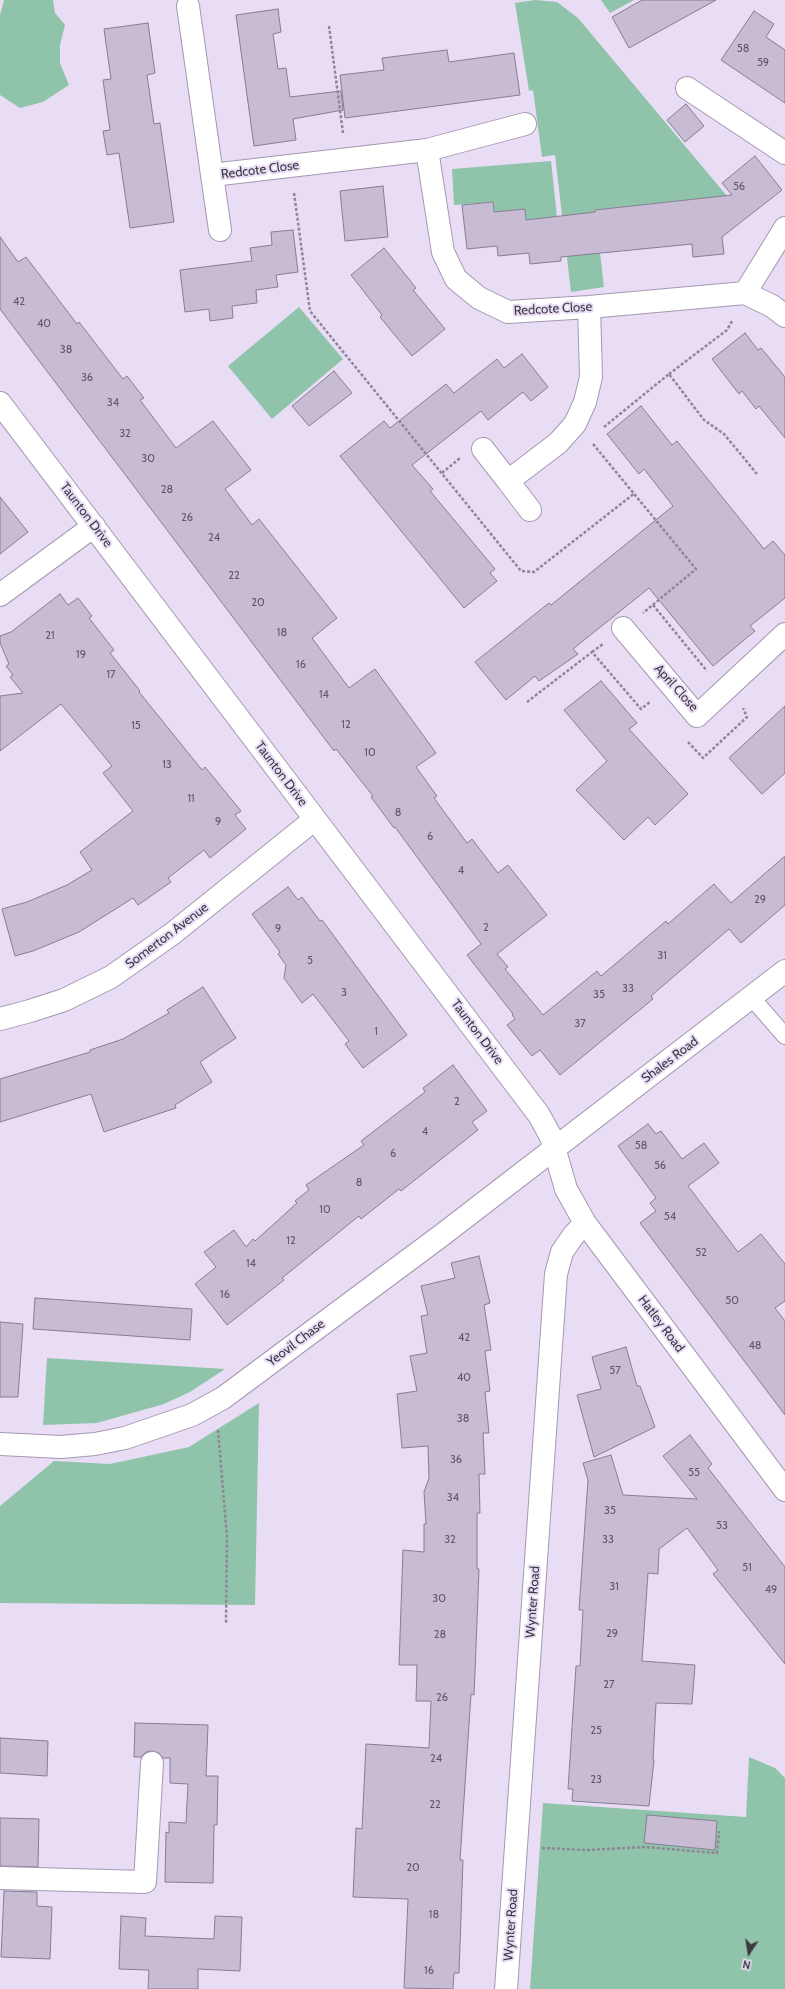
<!DOCTYPE html>
<style>
body{margin:0}
#map{position:relative;width:785px;height:1989px;overflow:hidden;background:#e9ddf6;font-family:Cabin,sans-serif}
canvas{display:block}
.north{position:absolute;left:729px;top:1933px;width:40px;height:40px;-webkit-text-stroke:3px #e9ddf6;paint-order:stroke;rotate:192deg;font-size:11px;font-weight:700;line-height:16px;text-align:center;color:#3e3943}
.north::after{content:'';display:block;margin:auto;width:14px;height:18px;background:#3e3943;clip-path:polygon(50% 0,100% 100%,50% 72%,0 100%)}
</style>
<div id="map">
<canvas width="785" height="1989"></canvas>
<div class="north">N</div>
</div>
<script>
const ctx = document.querySelector('canvas').getContext('2d');
ctx.lineJoin = 'round';
function fillPath(path, color) { ctx.fillStyle = color; ctx.fill(path, 'evenodd'); }
const toPath = rows => new Path2D(rows.map(r => 'M' + r).join(''));
function strokePath(path, color, width, dash) { ctx.strokeStyle = color; ctx.lineWidth = width; ctx.lineCap = dash ? 'butt' : 'round'; ctx.setLineDash(dash || []); ctx.stroke(path); }
function drawText(font, color, halo, rows, align = 'center') {
  ctx.font = font + ' Cabin,sans-serif'; ctx.lineWidth = 4; ctx.setLineDash([]); ctx.textBaseline = 'middle'; ctx.strokeStyle = halo; ctx.fillStyle = color; for (const [text, x, y, turn = 0] of rows) {
    ctx.save(); ctx.translate(x, y); ctx.rotate((+turn || 0) * Math.PI / 180); ctx.textAlign = isNaN(turn) ? turn : align; if (halo) ctx.strokeText(text, 0, 0); ctx.fillText(text, 0, 0); ctx.restore();
  }
}
const green = toPath([
 [4,0,53,0,55,13,65,25,60,45,60,63,69,85,43,102,20,108,0,95,0,15],
 [535,0,557,2,578,18,737,208,687,200,595,210,604,287,571,292,555,155,542,157,533,90,529,91,515,3],
 [601,0,634,0,610,13],
 [551,161,557,217,526,220,525,209,494,212,493,202,454,205,452,169],
 [299,307,343,359,272,419,228,366],
 [47,1358,225,1369,190,1392,164,1404,97,1423,43,1425],
 [259,1403,255,1605,0,1603,0,1506,54,1461,110,1464,189,1447],
 [749,1757,775,1768,785,1778,785,1989,530,1989,543,1803,746,1817]
]);
const building = toPath([
 [642,0,716,0,629,48,612,17,642,0],
 [278,9,281,32,273,34,278,69,286,68,290,97,341,91,343,110,293,119,296,140,254,146,236,15,278,9],
 [754,11,774,24,766,37,785,50,785,103,721,60,754,11],
 [148,23,155,73,147,75,154,124,160,123,174,222,130,228,119,153,107,155,103,131,110,130,103,80,111,79,104,29,148,23],
 [447,50,449,62,514,53,520,95,345,118,340,75,384,70,382,58,447,50],
 [686,104,704,126,685,142,667,120,686,104],
 [755,156,782,190,722,237,724,254,693,257,692,244,561,257,561,261,530,264,529,253,498,256,497,246,467,249,462,205,493,202,494,212,525,209,526,220,595,212,595,210,732,195,722,183,755,156],
 [383,186,388,237,345,241,340,191,383,186],
 [293,230,298,272,276,275,278,287,256,290,257,303,232,306,233,318,210,321,209,309,185,312,180,270,252,261,250,248,272,245,271,232,293,230],
 [0,237,18,262,26,257,77,324,79,322,123,379,127,376,144,398,140,400,176,448,213,421,251,470,225,489,252,525,259,519,337,618,312,638,349,688,375,669,436,753,416,767,437,796,434,798,467,843,472,839,498,873,508,865,547,915,497,954,508,967,505,969,543,1015,597,971,601,976,666,921,668,924,714,884,731,903,785,856,785,905,741,943,729,929,651,996,653,999,560,1075,540,1050,532,1056,507,1025,515,1019,512,1015,513,1014,467,955,481,944,395,827,394,828,371,797,373,796,336,749,334,751,0,309,0,237],
 [384,248,416,288,413,290,445,329,412,356,380,317,382,315,351,275,384,248],
 [745,333,758,350,761,348,785,377,785,438,759,406,756,409,742,391,739,394,712,359,745,333],
 [522,354,548,387,531,401,523,392,488,420,481,411,412,465,433,489,430,491,495,569,490,573,497,581,464,608,340,456,384,421,390,428,446,384,454,393,497,359,504,368,522,354],
 [334,371,352,393,309,426,292,406,334,371],
 [641,406,672,445,677,441,764,549,773,541,785,555,785,598,750,626,755,631,713,666,649,588,573,649,578,654,539,681,535,676,506,700,475,662,549,603,551,605,673,506,644,469,639,474,607,434,641,406],
 [0,497,28,532,0,554,0,497],
 [60,594,68,605,78,598,92,616,89,618,114,650,110,653,140,691,139,692,202,770,205,767,241,811,235,815,246,829,210,858,204,850,168,878,171,882,138,905,133,898,79,932,33,951,15,956,2,909,27,902,67,885,92,870,80,852,133,811,103,773,112,766,61,704,0,751,0,696,23,693,10,677,13,675,6,666,9,664,0,643,0,636,11,632,60,594],
 [601,681,637,723,629,729,688,794,655,825,648,817,624,840,576,790,607,761,564,710,601,681],
 [785,706,785,773,762,794,729,758,785,706],
 [288,887,298,900,302,897,320,921,322,920,407,1035,363,1068,345,1044,349,1041,313,994,302,1003,284,978,286,965,278,954,280,952,252,914,288,887],
 [203,987,236,1038,200,1062,212,1082,175,1105,176,1108,104,1132,91,1094,0,1122,0,1079,90,1052,90,1050,123,1039,169,1013,167,1010,203,987],
 [453,1065,487,1111,472,1122,478,1130,401,1191,399,1189,361,1219,359,1216,282,1278,284,1280,227,1325,195,1284,216,1267,204,1252,234,1230,246,1247,253,1239,255,1241,297,1203,295,1201,309,1190,306,1185,364,1145,361,1141,425,1092,423,1088,453,1065],
 [648,1124,656,1134,661,1131,682,1159,704,1143,719,1163,688,1186,738,1252,761,1234,785,1264,785,1301,775,1308,785,1321,785,1415,640,1223,656,1211,650,1203,656,1198,618,1146,648,1124],
 [479,1256,490,1303,484,1305,491,1350,485,1351,490,1391,485,1392,489,1433,483,1433,485,1474,479,1474,480,1513,477,1513,477,1569,479,1569,475,1672,474,1695,471,1694,460,1860,463,1860,459,1973,454,1973,453,1989,404,1988,408,1899,353,1897,356,1828,362,1829,366,1744,429,1748,431,1701,416,1701,417,1665,399,1665,403,1550,424,1552,424,1524,426,1524,424,1492,429,1478,428,1446,402,1448,397,1394,417,1391,410,1356,427,1353,421,1316,428,1315,421,1286,455,1278,451,1263,479,1256],
 [35,1298,192,1309,190,1340,33,1329,35,1298],
 [0,1322,23,1324,18,1397,0,1397,0,1322],
 [626,1347,637,1386,640,1386,655,1427,594,1457,577,1395,601,1389,592,1357,626,1347],
 [690,1435,712,1464,708,1468,785,1567,785,1664,713,1574,718,1570,687,1528,659,1549,658,1574,648,1573,642,1661,695,1665,692,1704,656,1703,653,1760,654,1760,649,1806,572,1801,573,1789,568,1789,576,1666,580,1666,583,1610,579,1610,588,1480,583,1463,611,1455,623,1495,697,1499,663,1456,690,1435],
 [135,1723,208,1725,206,1776,218,1776,217,1825,214,1825,213,1883,165,1882,166,1832,169,1833,169,1822,186,1823,188,1784,170,1783,170,1758,163,1758,159,1753,152,1751,146,1752,141,1757,134,1757,135,1723],
 [0,1738,48,1741,47,1776,0,1773,0,1738],
 [647,1815,717,1821,715,1850,644,1843,647,1815],
 [0,1818,39,1819,38,1867,0,1866,0,1818],
 [4,1891,37,1892,37,1906,52,1907,50,1959,1,1957,4,1891],
 [121,1916,146,1918,145,1936,214,1939,215,1916,242,1917,240,1971,198,1969,198,1989,148,1989,149,1970,119,1969,121,1916]
]);
const path = toPath([
 [329,26,343,133],
 [294,193,310,311,521,571,534,572,635,493],
 [669,374,727,330,732,321],
 [604,427,669,374,704,420,724,434,757,474],
 [593,444,696,569,643,613],
 [442,473,460,458],
 [653,605,707,671],
 [592,652,603,644],
 [527,702,592,652,641,709,650,702],
 [688,742,703,758,747,717,743,708],
 [218,1430,227,1537,226,1624],
 [542,1848,585,1850,645,1847,717,1853,719,1831]
]);
const lane = toPath([
 [752,998,785,1036]
]);
const street = toPath([
 [188,6,212,175,427,150,443,252,456,279,479,298,508,312,589,307,745,293],
 [687,88,785,153],
 [427,150,525,124],
 [212,175,220,230],
 [785,228,745,293,772,306,785,316],
 [0,403,539,1115,551,1137,566,1189,585,1223,785,1490],
 [483,449,508,481],
 [530,510,508,481,558,443,575,424,585,402,591,377,589,307],
 [0,595,94,526],
 [623,628,697,716,785,634],
 [0,1019,30,1011,64,1000,111,977,172,934,315,819],
 [0,1444,61,1447,95,1444,125,1438,192,1415,223,1398,442,1235,785,971],
 [0,1878,145,1882,152,1763],
 [506,1989,556,1274,562,1252,573,1236,585,1223]
]);
const numberNames = [
 ["58",743,49],
 ["59",763,63],
 ["56",739,187],
 ["42",19,302],
 ["40",44,324],
 ["38",66,350],
 ["36",87,378],
 ["34",113,403],
 ["32",125,434],
 ["30",148,459],
 ["28",167,490],
 ["26",187,518],
 ["24",214,538],
 ["22",234,576],
 ["20",258,603],
 ["18",282,633],
 ["21",50,636],
 ["19",81,655],
 ["16",301,665],
 ["17",111,675],
 ["14",324,695],
 ["12",346,725],
 ["15",136,726],
 ["10",370,753],
 ["13",167,765],
 ["11",191,799],
 ["8",398,813],
 ["9",218,822],
 ["6",430,837],
 ["4",461,871],
 ["29",760,900],
 ["2",486,928],
 ["9",278,929],
 ["31",662,956],
 ["5",310,961],
 ["33",628,989],
 ["3",344,993],
 ["35",599,995],
 ["37",580,1024],
 ["1",376,1032],
 ["2",457,1102],
 ["4",425,1132],
 ["58",641,1146],
 ["6",393,1154],
 ["56",660,1166],
 ["8",359,1183],
 ["10",325,1210],
 ["54",670,1217],
 ["12",291,1241],
 ["52",701,1253],
 ["14",251,1264],
 ["16",225,1295],
 ["50",732,1301],
 ["42",464,1338],
 ["48",755,1346],
 ["57",615,1371],
 ["40",464,1378],
 ["38",463,1419],
 ["36",456,1460],
 ["55",694,1473],
 ["34",453,1498],
 ["35",610,1511],
 ["53",722,1526],
 ["32",450,1540],
 ["33",608,1540],
 ["51",747,1568],
 ["31",614,1587],
 ["49",771,1590],
 ["30",439,1599],
 ["29",612,1634],
 ["28",440,1635],
 ["27",609,1685],
 ["26",442,1698],
 ["25",596,1731],
 ["24",436,1759],
 ["23",596,1780],
 ["22",435,1805],
 ["20",413,1868],
 ["18",434,1915],
 ["16",429,1971]
];
const streetNames = [
 ["Redcote Close",260,170,-7],
 ["Redcote Close",553,309,-3],
 ["Taunton Drive",86,515,53],
 ["April Close",676,688,48],
 ["Taunton Drive",281,774,53],
 ["Somerton Avenue",167,936,-37],
 ["Taunton Drive",477,1032,53],
 ["Shales Road",670,1060,-37],
 ["Hatley Road",661,1324,53],
 ["Yeovil Chase",296,1343,-37],
 ["Wynter Road",533,1602,-86],
 ["Wynter Road",511,1925,-86]
];
fillPath(green, '#8fc4aa');
fillPath(building, '#c7bcd3');
strokePath(building, '#877d93', 1);
strokePath(lane, '#a499b0', 18);
strokePath(street, '#a499b0', 24);
strokePath(path, '#8e8697', 2.5, [3, 2]);
strokePath(lane, '#fff', 16);
strokePath(street, '#fff', 22);
drawText('11px', '#605a67', null, numberNames);
drawText('13px', '#3e3943', '#e9ddf6', streetNames);
</script>
